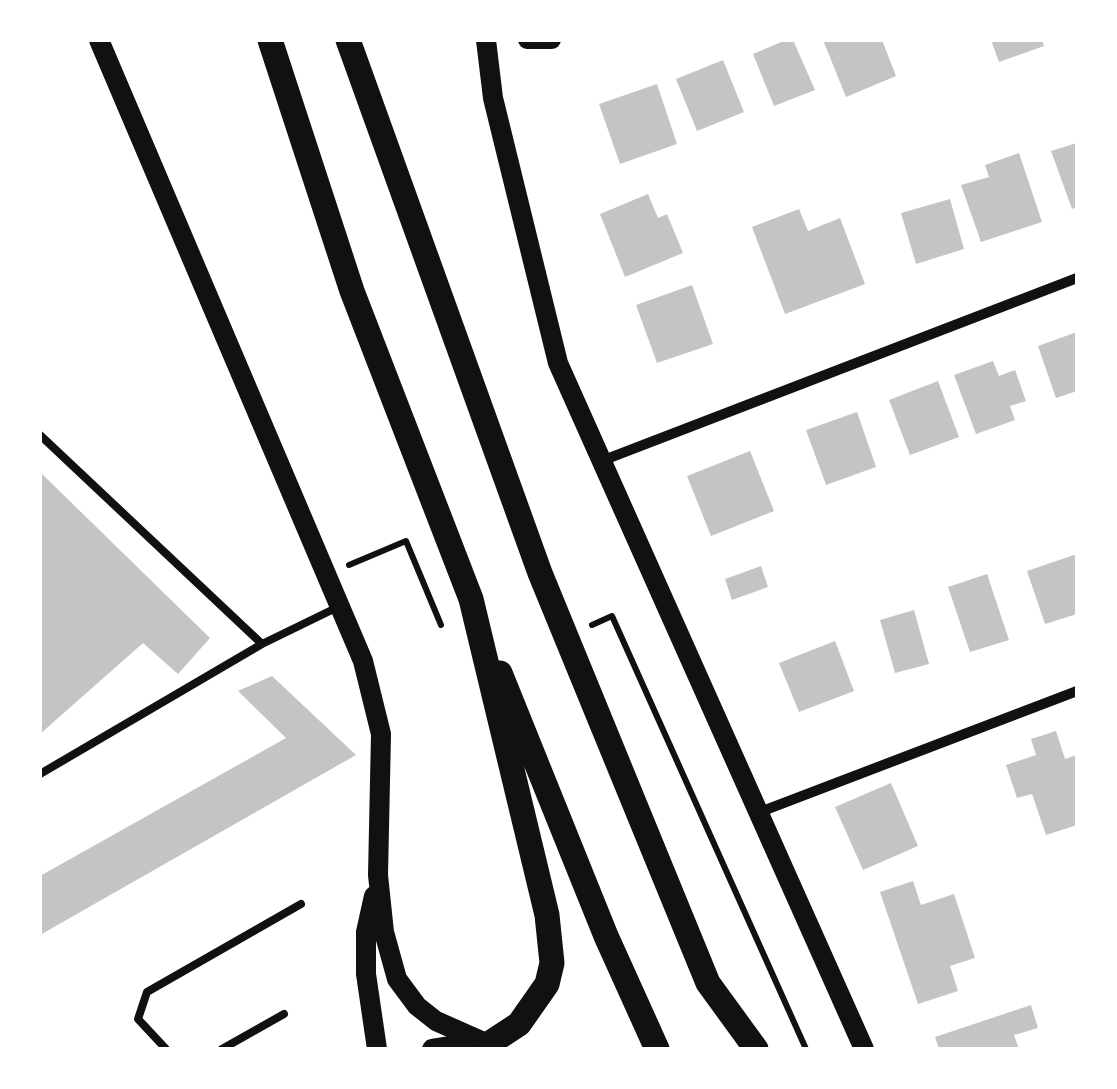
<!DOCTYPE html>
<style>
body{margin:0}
#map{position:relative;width:1117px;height:1089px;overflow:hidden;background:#fff;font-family:"Fira Sans",sans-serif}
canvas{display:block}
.frame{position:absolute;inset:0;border:42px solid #fff;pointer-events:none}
</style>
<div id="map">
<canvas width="1117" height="1089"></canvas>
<div class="frame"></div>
</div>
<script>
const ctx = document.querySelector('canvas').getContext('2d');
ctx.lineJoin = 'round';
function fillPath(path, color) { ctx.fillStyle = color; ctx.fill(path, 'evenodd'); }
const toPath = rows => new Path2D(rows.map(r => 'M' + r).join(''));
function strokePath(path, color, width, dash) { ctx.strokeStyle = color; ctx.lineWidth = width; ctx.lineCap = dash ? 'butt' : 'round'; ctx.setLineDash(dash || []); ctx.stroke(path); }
const building = toPath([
 [786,40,793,40,815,90,774,106,753,54],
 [823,40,882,40,896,76,846,97],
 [991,40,1042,40,1044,46,999,62],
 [723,60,744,112,697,131,676,79],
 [657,84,677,144,620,164,599,104],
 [1077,143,1077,207,1072,209,1051,151],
 [1019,153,1042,222,981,242,961,185,989,177,985,165],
 [648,194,658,218,667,214,683,253,625,277,600,214],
 [950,199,964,249,916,264,901,213],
 [799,209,808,231,840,218,865,284,785,314,752,227],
 [692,285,713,344,657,363,636,305],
 [1077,332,1077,391,1056,398,1038,346],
 [993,361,999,376,1015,370,1026,401,1010,406,1015,420,976,434,954,375],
 [938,381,959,437,910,455,889,400],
 [857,412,876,467,826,485,806,430],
 [750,451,774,511,711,536,687,476],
 [40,472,210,638,178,674,143,643,40,734],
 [1077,554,1077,614,1045,624,1027,571],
 [761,566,768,587,732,600,725,579],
 [987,574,1009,640,970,652,948,587],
 [914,610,929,664,895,673,880,620],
 [835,641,854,691,799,712,779,663],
 [272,676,356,755,40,935,40,876,286,738,238,691],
 [1056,731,1065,759,1077,755,1077,825,1046,835,1032,794,1017,798,1006,765,1036,755,1031,739],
 [891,783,918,846,863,870,835,807],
 [913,881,921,905,954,894,975,958,950,966,958,991,918,1004,880,892],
 [1031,1005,1038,1028,1014,1035,1019,1049,939,1049,935,1037]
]);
const path = toPath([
 [349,565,406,541,441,625],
 [592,625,612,616,806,1049]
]);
const service = toPath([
 [40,435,262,644,338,607],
 [40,774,262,644],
 [166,1049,138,1019,147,992,301,904],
 [222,1049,284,1014]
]);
const minor = toPath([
 [604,460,1077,278],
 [760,812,1077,691]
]);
const tertiary = toPath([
 [527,40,552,40]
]);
const secondary = toPath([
 [99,40,363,661,381,734,378,875,384,932,397,979,417,1006,436,1021,497,1048],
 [486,40,493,98,558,363,864,1049],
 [374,896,366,932,366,974,377,1049],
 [432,1049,476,1042]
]);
const primary = toPath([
 [270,40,352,291,471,599,547,915,552,963,547,984,519,1024,487,1045],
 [348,40,540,573,708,983,756,1049],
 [500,673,606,936,657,1049]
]);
fillPath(building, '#c4c4c4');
strokePath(path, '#111', 6);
strokePath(service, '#111', 8);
strokePath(minor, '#111', 10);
strokePath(tertiary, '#111', 18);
strokePath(secondary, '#111', 20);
strokePath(primary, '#111', 25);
</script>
